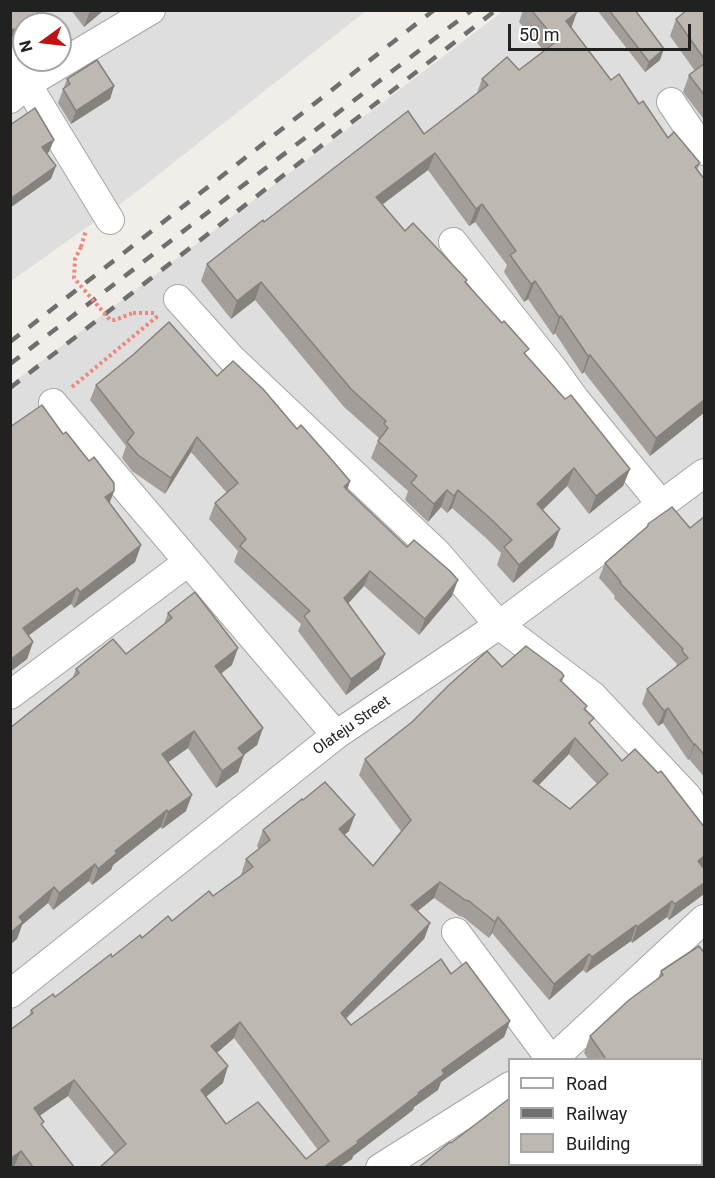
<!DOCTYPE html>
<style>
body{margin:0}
#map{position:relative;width:715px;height:1178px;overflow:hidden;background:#f1eee9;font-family:Roboto,sans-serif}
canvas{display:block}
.frame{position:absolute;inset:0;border:12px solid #212121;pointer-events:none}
.legend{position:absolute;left:508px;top:1058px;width:195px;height:108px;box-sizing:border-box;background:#fff;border:2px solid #a6a6a6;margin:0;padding:8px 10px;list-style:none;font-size:18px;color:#212121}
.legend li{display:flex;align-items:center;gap:12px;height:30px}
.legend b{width:30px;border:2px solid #a6a6a6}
.north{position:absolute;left:12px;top:12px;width:60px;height:60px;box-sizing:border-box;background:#fff;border:2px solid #a6a6a6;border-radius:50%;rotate:255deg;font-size:16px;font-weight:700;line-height:24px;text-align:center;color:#212121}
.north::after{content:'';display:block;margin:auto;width:21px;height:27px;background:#bf1314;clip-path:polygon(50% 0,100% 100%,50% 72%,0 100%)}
.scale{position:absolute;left:508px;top:24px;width:183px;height:27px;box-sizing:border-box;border:3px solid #212121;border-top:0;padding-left:8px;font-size:18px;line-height:21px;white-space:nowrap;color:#212121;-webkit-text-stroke:4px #fff;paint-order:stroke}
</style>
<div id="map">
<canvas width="715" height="1178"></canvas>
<div class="frame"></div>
<ul class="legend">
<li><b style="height:8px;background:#fff"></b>Road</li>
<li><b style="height:8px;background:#6f6f6f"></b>Railway</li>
<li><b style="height:16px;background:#beb8b2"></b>Building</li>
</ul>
<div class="north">N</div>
<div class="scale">50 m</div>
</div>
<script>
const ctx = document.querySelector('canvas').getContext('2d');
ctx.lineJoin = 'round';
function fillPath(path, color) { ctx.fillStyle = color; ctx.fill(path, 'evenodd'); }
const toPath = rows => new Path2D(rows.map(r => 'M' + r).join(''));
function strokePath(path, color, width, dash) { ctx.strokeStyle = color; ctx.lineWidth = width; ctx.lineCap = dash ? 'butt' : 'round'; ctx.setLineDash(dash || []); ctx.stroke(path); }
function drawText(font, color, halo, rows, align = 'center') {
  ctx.font = font + ' Roboto,sans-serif'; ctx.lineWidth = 6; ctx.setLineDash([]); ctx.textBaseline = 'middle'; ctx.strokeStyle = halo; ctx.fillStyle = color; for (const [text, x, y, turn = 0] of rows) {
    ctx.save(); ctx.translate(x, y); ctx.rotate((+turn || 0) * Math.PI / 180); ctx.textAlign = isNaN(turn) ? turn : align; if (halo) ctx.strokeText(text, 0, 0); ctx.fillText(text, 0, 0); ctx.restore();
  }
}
const residential = toPath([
 [11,11,366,11,130,197,11,281],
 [24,24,60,24,60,60,24,60],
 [503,11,704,11,704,1167,11,1167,10,385],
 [510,1060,702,1060,702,1164,510,1164]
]);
const path = toPath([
 [81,247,86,230],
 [133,313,156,313],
 [72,387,159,315]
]);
const minor = toPath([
 [10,62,27,84,110,220],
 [10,99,27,84,151,10],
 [671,102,704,151],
 [453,242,554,370,575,399,661,504],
 [178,299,232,359,437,553,499,625,593,696,687,796,704,824],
 [53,403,336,735],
 [10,695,188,562],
 [456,932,551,1060],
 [10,994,336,735,499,625,704,473],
 [552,1060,704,919],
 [625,1164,627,1168],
 [380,1168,510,1086]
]);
const rail = toPath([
 [10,342,434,10],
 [10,364,472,10],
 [10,388,496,10]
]);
const pathBridge = toPath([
 [81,247,75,259,74,278,110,320,115,320,133,313]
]);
const wall = toPath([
 [71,10,104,10,84,27],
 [523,10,576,10,571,28,611,80,639,104,668,138,700,163,697,170,705,180,705,412,650,456,584,372,582,374,555,333,553,335,528,299,524,302,504,272,507,265,475,222,469,226,428,170,382,204,405,231,467,280,466,282,527,356,565,399,630,469,623,486,589,514,567,486,543,510,553,547,513,583,497,565,501,553,486,538,452,508,447,513,441,507,428,522,405,500,408,491,371,458,379,438,344,407,255,300,231,319,201,281,207,264,264,222,424,134,477,93,482,79,519,70,544,51,519,22],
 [597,10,635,10,660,60,645,72],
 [705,10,705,121,683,92,689,75,695,71,670,36,676,19],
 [67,79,114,86,110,99,71,124,58,103],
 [217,376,297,429,350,481,347,490,452,596,419,635,364,586,348,604,385,654,379,669,346,695,298,631,301,624,234,562,238,551,209,519,215,503,227,493,191,452,165,494,132,471,122,458,126,446,90,400,96,385],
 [10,427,63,434,89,461,114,491,109,503,141,545,135,562,74,608,71,604,28,636,33,642,27,659,10,672],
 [705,516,705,778,689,759,688,760,663,723,658,726,642,704,647,689,677,666,676,666,677,664,614,598,615,596,599,578,605,563,647,527,648,524,690,528],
 [168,613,232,665,221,674,263,728,257,745,244,755,238,772,216,788,188,748,168,762,186,811,162,829,161,827,113,865,111,870,92,885,89,881,53,910,48,903,22,925,17,939,73,677,76,669,126,654,164,624],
 [502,667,564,676,562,682,587,706,585,710,591,726,622,761,705,828,705,867,703,868,705,882,704,894,669,920,667,917,632,943,631,941,586,973,583,970,549,1000,492,933,489,938,463,917,459,916,434,898,418,911,430,923,424,939,346,1019,351,1025,451,974,510,1021,504,1037,441,1082,438,1090,414,1107,413,1110,353,1156,352,1159,340,1167,115,1154,68,1096,39,1116,42,1125,74,1167,10,1167,29,1017,31,1010,55,997,112,957,213,896,241,875,246,859,259,849,257,846,263,830,349,831,344,835,373,866,401,831,359,775,365,759],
 [569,754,597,784,570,809,539,785],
 [234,1038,318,1150,306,1159,226,1124,206,1096,223,1083,217,1053],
 [705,954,705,1167,676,1167,674,1164,702,1164,702,1059,588,1059,584,1053,590,1036,658,978,661,971]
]);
const shadedWall = toPath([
 [91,10,104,10,84,27,90,11],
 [40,11,36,24,24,24,24,36,10,46,10,30],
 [577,12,571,29,566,21],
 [664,49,660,60,645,72,649,62],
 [114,86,110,99,71,124,76,111],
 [54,140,49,152,38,160,42,147],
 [435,153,428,170,370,214,376,197],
 [56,166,51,179,10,208,10,199],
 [482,204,475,222,469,226,476,209],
 [535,281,528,299,524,302,531,284],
 [261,282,255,300,231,319,237,301],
 [561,316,555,333,553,335,559,317],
 [590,355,584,372,582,374,588,356],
 [705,399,705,412,650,456,656,438],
 [197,437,191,452,165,494,171,478],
 [574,468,567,486,531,521,537,504],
 [630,469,623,486,589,514,596,496],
 [350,481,345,497,344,487],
 [447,490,441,507,428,522,434,504],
 [458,490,452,508,447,513,454,496],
 [114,491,108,507,105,497],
 [560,529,553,547,513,583,519,565],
 [141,545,135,562,74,608,80,592],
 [370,571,364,586,338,614,344,598],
 [458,580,452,596,419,635,425,619],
 [77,588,71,604,17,644,23,628],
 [33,642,27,659,10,672,10,660],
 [238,648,232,665,208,682,215,666],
 [385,654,379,669,346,695,351,679],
 [668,708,663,723,658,726,664,711],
 [263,728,257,745,241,757,244,755,238,772,216,788,222,771,238,748],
 [194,731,188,748,156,771,162,754],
 [575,738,569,754,527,797,533,781],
 [695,744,689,759,688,760,694,745],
 [192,795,186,811,162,829,168,812],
 [167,810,161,827,113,865,111,870,92,885,98,869,115,851],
 [355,815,349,831,333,845,339,829],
 [705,855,705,867,692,877,698,861],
 [95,864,89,881,53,910,59,893],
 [440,882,434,898,405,921,411,905],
 [705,882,704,894,669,920,675,904],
 [54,887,48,903,22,925,17,939,10,945,10,933,19,917],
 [672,901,667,917,632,943,637,927],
 [498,917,492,933,489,938,495,922],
 [430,923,424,939,335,1029,341,1013],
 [636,925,631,941,586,973,592,957],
 [589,954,583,970,549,1000,554,984],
 [510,1021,504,1037,441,1082,438,1090,414,1107,413,1110,353,1156,352,1159,340,1167,324,1167,418,1093,442,1070],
 [240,1022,234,1038,206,1062,211,1046],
 [228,1066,223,1083,195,1106,201,1090],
 [74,1080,68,1096,28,1124,34,1108],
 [21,1151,14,1167,10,1167,10,1159]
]);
const building = toPath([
 [10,10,40,10,40,11,17,29,10,30,10,10],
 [531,10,576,10,577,12,566,21,611,80,619,74,639,104,643,101,668,138,674,132,700,163,695,167,705,180,705,399,656,438,590,355,588,356,561,316,559,317,535,281,531,284,510,255,516,251,482,204,476,209,435,153,376,197,405,231,413,223,467,280,465,282,502,323,504,321,529,349,524,353,565,399,571,395,630,469,596,496,574,468,537,504,560,529,519,565,504,547,512,540,492,520,458,490,454,496,447,490,434,504,411,483,417,476,378,441,388,428,384,424,386,421,351,389,261,282,237,301,207,264,263,220,264,222,408,111,424,134,488,85,482,79,507,57,519,70,557,41,531,10],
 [609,10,635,10,664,49,649,62,609,10],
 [687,10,705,10,705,60,676,19,687,10],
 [97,60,114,86,76,111,63,89,70,84,67,79,97,60],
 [705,63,705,96,689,75,705,63],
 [35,108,54,140,42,147,56,166,10,199,10,125,35,108],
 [169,322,217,376,233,361,263,389,297,429,301,425,325,452,350,481,344,487,407,547,414,540,450,571,458,580,425,619,370,571,344,598,385,654,351,679,304,616,310,611,240,546,246,539,215,503,238,483,197,437,171,478,138,455,127,442,134,433,96,385,134,354,169,322],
 [42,405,63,434,66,432,89,461,94,457,114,483,114,491,105,497,141,545,80,592,77,588,23,628,33,642,10,660,10,427,42,405],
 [672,507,690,528,705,516,705,756,695,744,694,745,668,708,664,711,647,689,688,658,682,651,683,649,620,583,621,582,605,563,648,526,648,524,672,507],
 [195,592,238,648,215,666,263,728,238,748,244,755,222,771,194,731,162,754,192,795,168,812,167,810,115,851,117,853,98,869,95,864,59,893,54,887,19,917,23,922,10,933,10,728,79,673,76,669,113,639,126,654,172,618,168,613,195,592],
 [526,646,561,672,564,676,560,680,587,706,584,709,594,718,589,723,622,761,635,749,658,773,661,771,705,828,705,855,698,861,705,870,705,882,675,904,672,901,637,927,636,925,592,957,589,954,554,984,498,917,495,922,469,901,465,900,440,882,411,905,430,923,341,1013,351,1025,441,959,451,974,466,962,510,1021,442,1070,444,1074,418,1093,419,1094,357,1141,358,1143,324,1167,100,1167,126,1144,74,1080,34,1108,44,1122,41,1124,74,1167,33,1167,21,1151,10,1159,10,1030,33,1013,31,1010,53,994,55,997,111,954,112,957,140,935,142,938,168,916,172,921,209,891,213,896,253,867,246,859,270,840,263,830,302,799,303,800,325,782,355,815,339,829,373,866,411,820,365,759,412,722,449,685,487,651,502,667,526,646],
 [575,738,608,774,570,809,533,781,575,738],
 [240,1022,329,1141,306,1159,258,1102,226,1124,201,1090,228,1066,211,1046,240,1022],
 [699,946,705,954,705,1167,694,1167,692,1164,702,1164,702,1059,606,1059,590,1036,629,1000,663,975,661,971,699,946],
 [510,1098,510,1164,612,1164,615,1167,419,1167,450,1142,451,1143,510,1098]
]);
const streetNames = [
 ["Olateju Street",352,726,-35]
];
fillPath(residential, '#dfdede');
strokePath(minor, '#a5a5a5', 30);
strokePath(path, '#ed887e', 4, [3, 3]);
strokePath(minor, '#fff', 28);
strokePath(rail, '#6f6f6f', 4.5, [12, 12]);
strokePath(pathBridge, '#ed887e', 4, [3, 3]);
fillPath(wall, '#a39e99');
fillPath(shadedWall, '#85817d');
fillPath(building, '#beb8b2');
strokePath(building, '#85817d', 1.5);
drawText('15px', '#212121', '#fff', streetNames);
</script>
